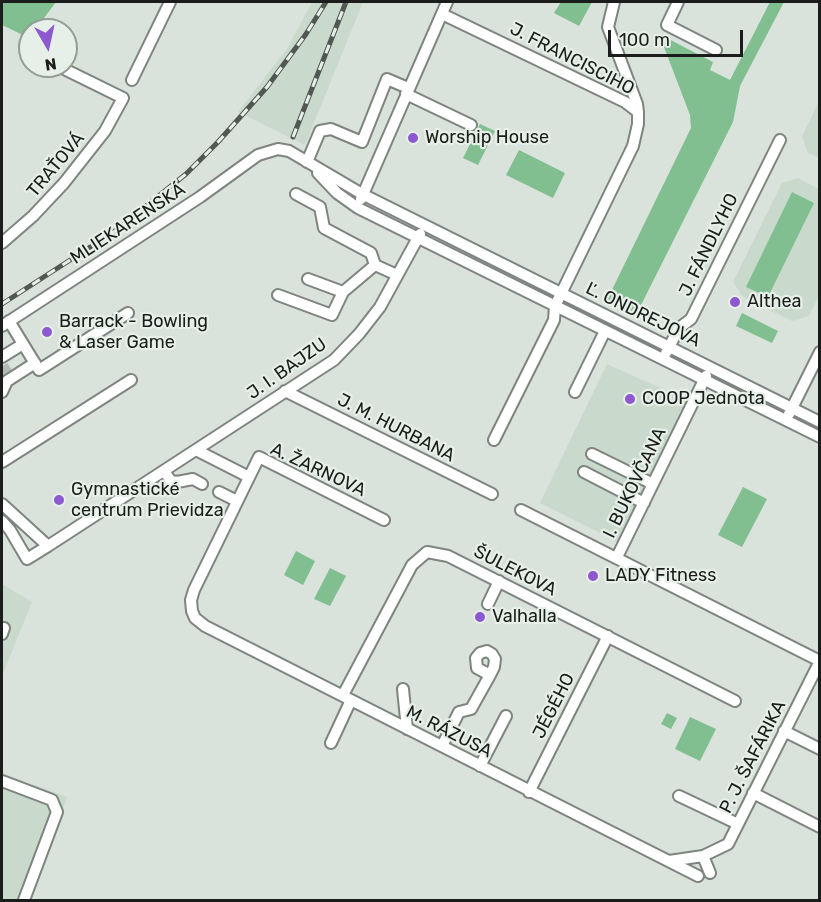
<!DOCTYPE html>
<meta charset="utf-8">
<style>
body{margin:0}
#map{position:relative;width:821px;height:902px;overflow:hidden;background:#d9e2db;font-family:Rubik,sans-serif}
canvas{display:block}
.frame{position:absolute;inset:0;border:3px solid #1a1d1b;pointer-events:none}
.north{position:absolute;left:18px;top:18px;width:60px;height:60px;box-sizing:border-box;background:#e6f0e8;border:2px solid #949c96;border-radius:50%;rotate:171deg;font-size:16px;font-weight:700;line-height:24px;text-align:center;color:#1a1d1b}
.north::after{content:'';display:block;margin:auto;width:21px;height:27px;background:#8d58d0;clip-path:polygon(50% 0,100% 100%,50% 72%,0 100%)}
.scale{position:absolute;left:608px;top:30px;width:135px;height:27px;box-sizing:border-box;border:3px solid #1a1d1b;border-top:0;padding-left:8px;font-size:18px;line-height:21px;white-space:nowrap;color:#1a1d1b;-webkit-text-stroke:4px #e6f0e8;paint-order:stroke}
</style>
<div id="map">
<canvas width="821" height="902"></canvas>
<div class="frame"></div>
<div class="north">N</div>
<div class="scale">100 m</div>
</div>
<script>
const ctx = document.querySelector('canvas').getContext('2d');
ctx.lineJoin = 'round';
function fillPath(path, color) { ctx.fillStyle = color; ctx.fill(path, 'evenodd'); }
const toPath = rows => new Path2D(rows.map(r => 'M' + r).join(''));
function strokePath(path, color, width, dash) { ctx.strokeStyle = color; ctx.lineWidth = width; ctx.lineCap = dash ? 'butt' : 'round'; ctx.setLineDash(dash || []); ctx.stroke(path); }
function drawText(font, color, halo, rows, align = 'center') {
  ctx.font = font + ' Rubik,sans-serif'; ctx.lineWidth = 4.5; ctx.setLineDash([]); ctx.textBaseline = 'middle'; ctx.strokeStyle = halo; ctx.fillStyle = color; for (const [text, x, y, turn = 0] of rows) {
    ctx.save(); ctx.translate(x, y); ctx.rotate((+turn || 0) * Math.PI / 180); ctx.textAlign = isNaN(turn) ? turn : align; if (halo) ctx.strokeText(text, 0, 0); ctx.fillText(text, 0, 0); ctx.restore();
  }
}
const built = toPath([
 [312,2,363,2,305,145,238,112,287,49],
 [819,101,819,158,808,153,802,137],
 [798,178,819,189,819,295,809,316,792,321,743,297,733,282,782,183],
 [607,364,691,402,620,543,540,503],
 [2,584,32,602,2,676],
 [2,773,67,797,30,900,2,900]
]);
const green = toPath([
 [2,2,56,2,35,30,30,30,29,38,2,25],
 [561,2,592,2,579,26,554,13],
 [770,2,784,2,740,86,733,122,636,315,607,300,691,128,690,115,659,34,713,62,710,70,730,80],
 [480,124,495,131,478,165,463,158],
 [519,150,565,173,553,198,506,175],
 [792,192,814,203,768,297,746,287],
 [742,313,778,331,772,343,736,326],
 [743,487,767,499,742,547,718,535],
 [296,551,315,561,303,585,284,575],
 [330,568,346,576,330,606,314,599],
 [667,713,677,718,671,729,661,724],
 [690,717,716,729,700,761,675,749]
]);
const minorTunnel = toPath([
 [3,366,8,373]
]);
const minor = toPath([
 [614,2,608,27,637,104,638,112],
 [678,2,667,25,716,50],
 [442,14,625,102,638,112,638,124,633,146,555,306,554,320,494,440],
 [132,80,170,2],
 [406,94,471,125],
 [307,162,320,131,331,129,362,142,387,79,408,88],
 [318,173,337,193,358,208,820,437],
 [296,194,320,207,324,228,371,253,375,265,397,275],
 [361,199,447,2],
 [2,243,33,216,64,183,105,131,123,98,58,66],
 [308,279,343,292,375,265],
 [278,295,332,315,343,292],
 [9,321,39,370,128,313],
 [2,326,200,197,258,155,278,149,289,151,362,194,820,422],
 [666,353,679,328,691,319,780,140],
 [2,357,23,344],
 [285,391,492,494],
 [2,392,7,381,35,363],
 [575,392,605,331],
 [789,414,820,352],
 [196,450,249,477],
 [592,454,653,484],
 [2,462,131,380],
 [164,471,171,481,177,482,193,479,202,484],
 [584,472,644,503],
 [219,492,237,501],
 [2,504,48,546,334,360,359,334,380,307,420,234],
 [521,510,820,661],
 [384,520,259,457,194,590,191,600,192,611,195,618,205,626,698,876],
 [2,521,10,530,27,559,48,546],
 [617,557,706,376],
 [488,604,499,581],
 [2,634,4,628],
 [403,689,407,729],
 [343,695,412,565,427,552,448,556,735,701],
 [784,731,820,749],
 [331,743,351,700],
 [442,746,459,712,471,709,490,675,477,668,476,658,480,653,487,651,492,654,495,659,494,667,490,675],
 [480,766,506,716],
 [2,781,52,800,57,812,24,900],
 [529,792,608,636],
 [753,793,820,827],
 [679,796,738,824],
 [703,856,710,873],
 [669,861,703,856,728,844,820,661]
]);
const rail = toPath([
 [293,137,346,2],
 [2,304,115,231,186,174,218,142,267,87,306,34,326,2]
]);
const markers = [
 [413,138,6,"#8d58d0"],
 [735,302,6,"#8d58d0"],
 [47,332,6,"#8d58d0"],
 [630,399,6,"#8d58d0"],
 [59,500,6,"#8d58d0"],
 [593,576,6,"#8d58d0"],
 [480,617,6,"#8d58d0"]
];
const streetNames = [
 ["J. FRANCISCIHO",572,59,27],
 ["TRAŤOVÁ",56,165,-50],
 ["MLIEKARENSKÁ",128,224,-33],
 ["J. FÁNDLYHO",709,245,-64],
 ["Ľ. ONDREJOVA",643,315,26],
 ["J. I. BAJZU",287,369,-35],
 ["J. M. HURBANA",396,428,27],
 ["A. ŽARNOVA",318,470,25],
 ["I. BUKOVČANA",635,483,-64],
 ["ŠULEKOVA",515,571,27],
 ["JÉGÉHO",554,706,-63],
 ["M. RÁZUSA",449,732,27],
 ["P. J. ŠAFÁRIKA",753,757,-63]
];
const poiNames = [
 ["Worship House",425,138],
 ["Althea",747,302],
 ["Barrack - Bowling",59,322],
 ["& Laser Game",59,343],
 ["COOP Jednota",642,399],
 ["Gymnastické",71,490],
 ["centrum Prievidza",71,511],
 ["LADY Fitness",605,576],
 ["Valhalla",492,617]
];
fillPath(built, '#c9d9cc');
fillPath(green, '#81bf90');
strokePath(minorTunnel, '#b3bbb5', 10, [10, 5]);
strokePath(minor, '#7d857e', 14);
strokePath(minor, '#fff', 10);
strokePath(rail, '#525753', 5);
strokePath(rail, '#e6f0e8', 3, [9]);
for (const [x, y, r, color] of markers) { const dot = new Path2D(); dot.arc(x, y, r, 0, 2 * Math.PI); ctx.fillStyle = color; ctx.fill(dot); strokePath(dot, '#e6f0e8', 2); }
drawText('18px', '#1a1d1b', '#e6f0e8', streetNames);
drawText('18px', '#1a1d1b', '#e6f0e8', poiNames, 'left');
</script>
